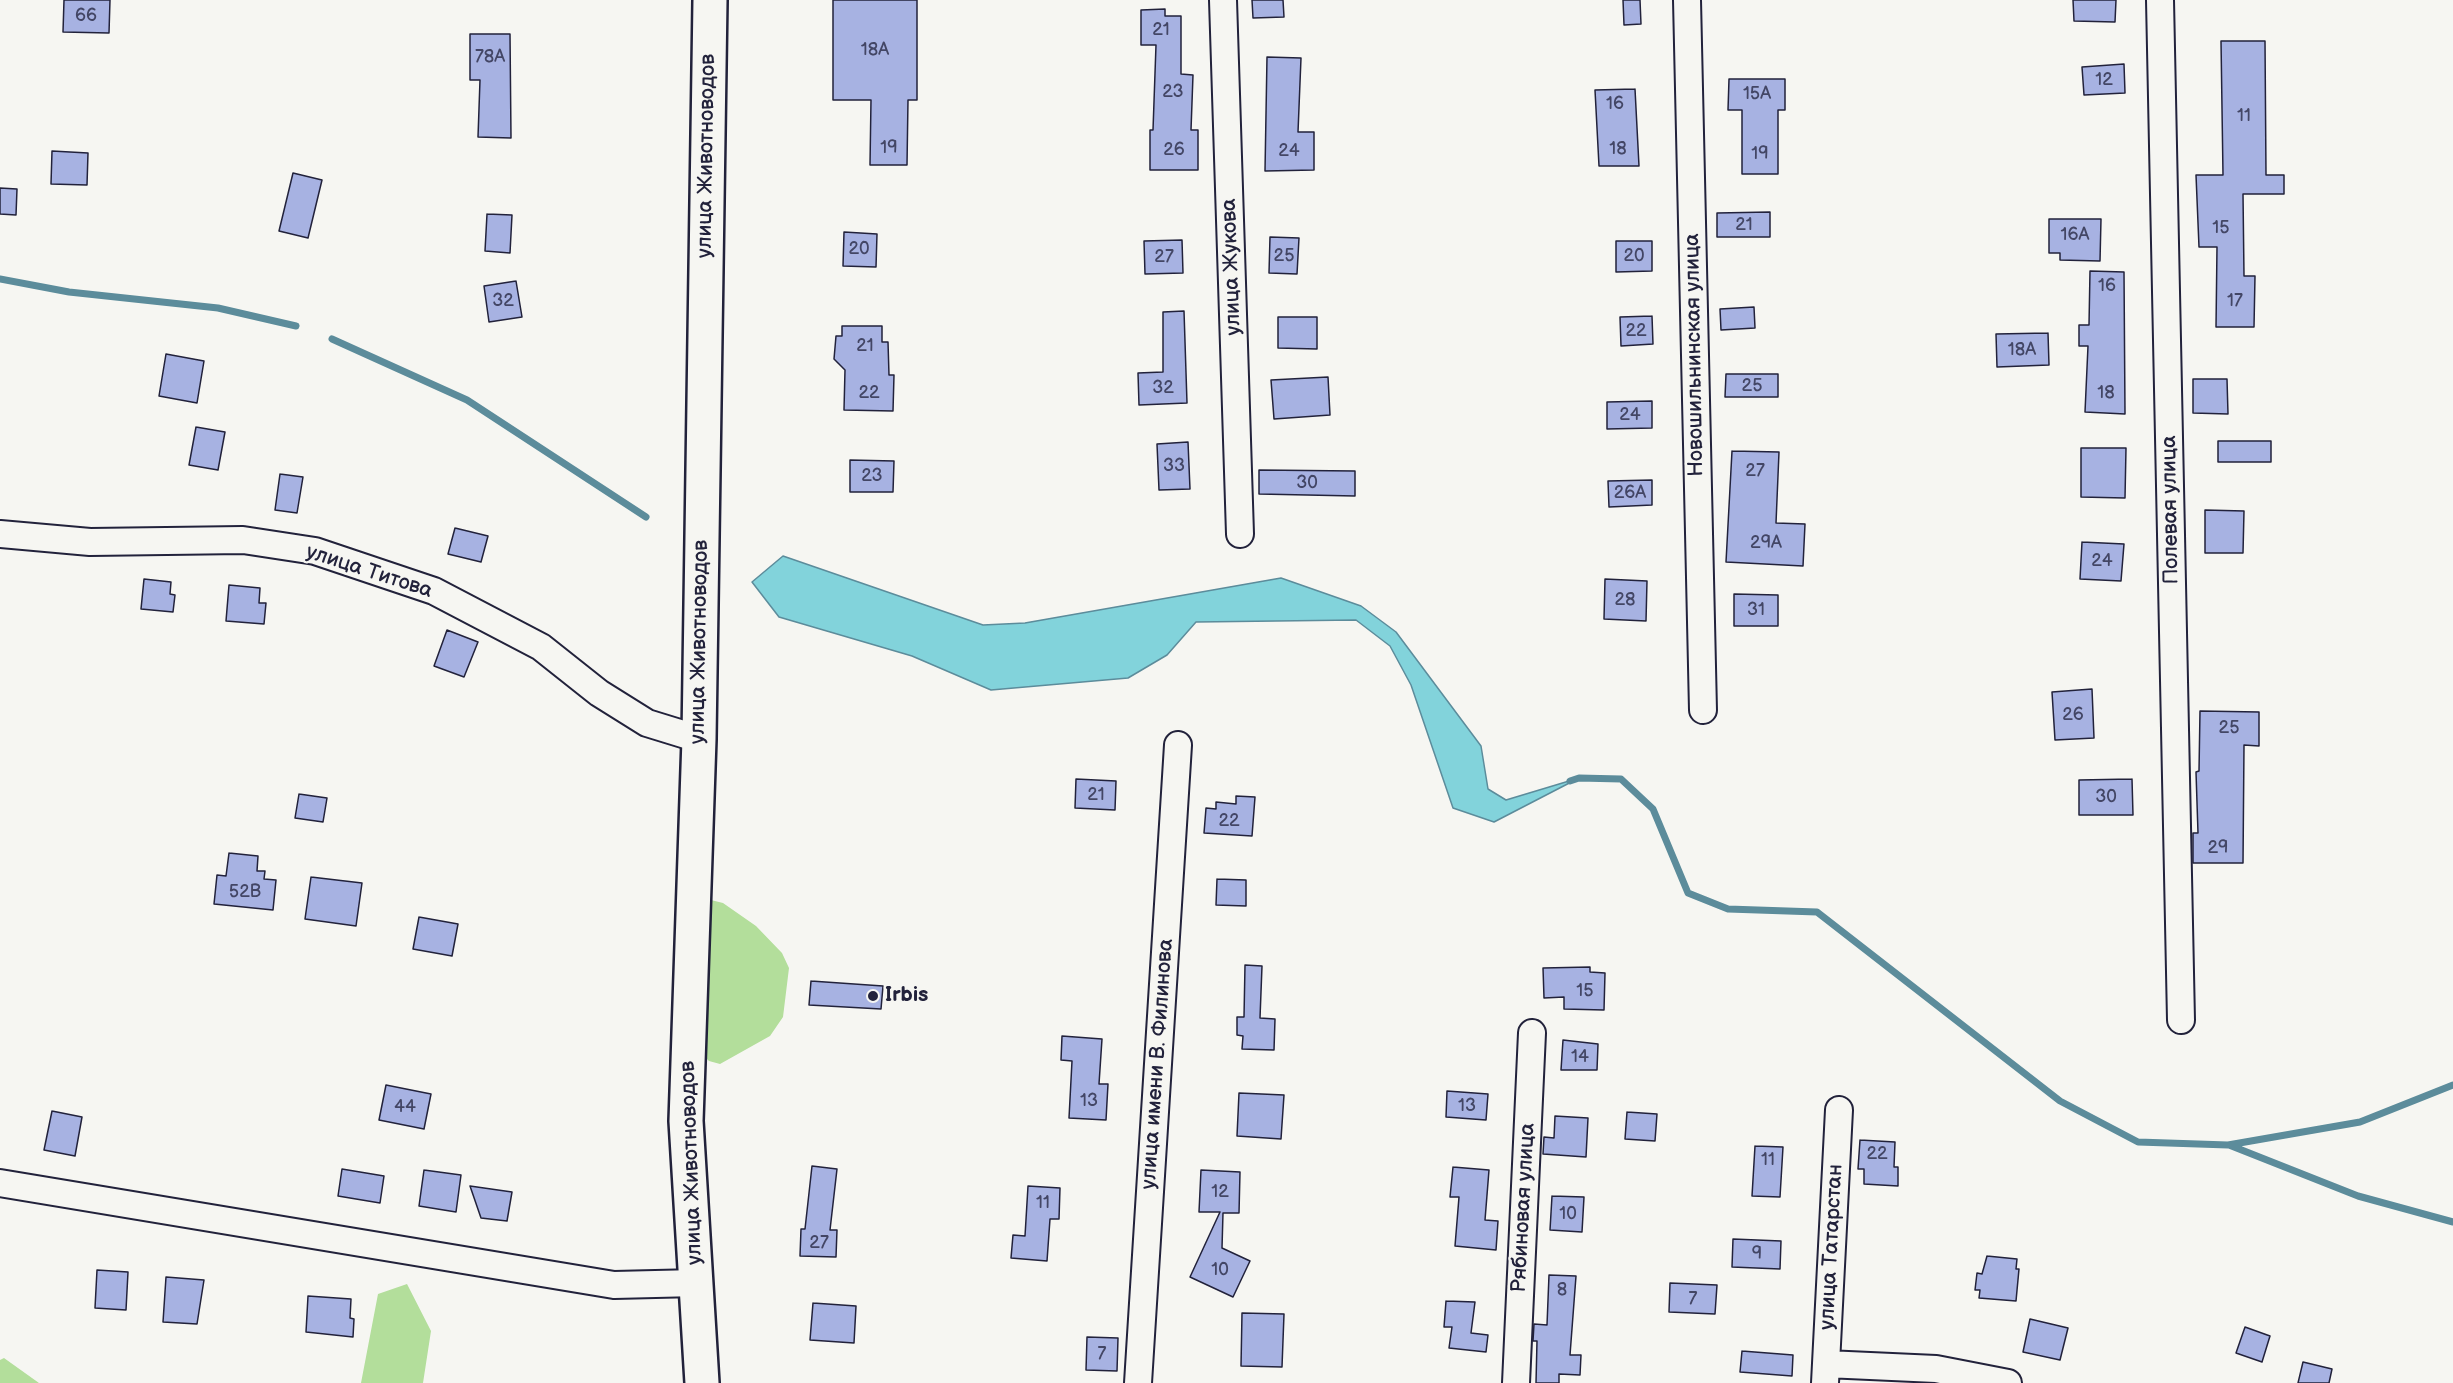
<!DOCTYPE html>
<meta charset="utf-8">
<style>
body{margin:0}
canvas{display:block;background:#f6f6f2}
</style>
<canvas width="2453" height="1383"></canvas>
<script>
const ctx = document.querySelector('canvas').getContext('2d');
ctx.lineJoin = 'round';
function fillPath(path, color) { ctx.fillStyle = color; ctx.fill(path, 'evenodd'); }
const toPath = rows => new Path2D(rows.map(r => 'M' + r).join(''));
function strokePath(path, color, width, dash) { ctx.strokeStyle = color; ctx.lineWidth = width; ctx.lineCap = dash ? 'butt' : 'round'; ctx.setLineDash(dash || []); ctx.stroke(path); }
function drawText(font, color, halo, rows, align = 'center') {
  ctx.font = font + ' "Balsamiq Sans",sans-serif'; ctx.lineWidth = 4.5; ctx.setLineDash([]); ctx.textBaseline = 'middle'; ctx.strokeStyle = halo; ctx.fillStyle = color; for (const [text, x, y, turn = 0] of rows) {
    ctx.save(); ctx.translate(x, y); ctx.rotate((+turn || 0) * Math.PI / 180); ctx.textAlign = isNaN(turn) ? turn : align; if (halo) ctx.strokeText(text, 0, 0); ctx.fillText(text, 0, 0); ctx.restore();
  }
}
const green = toPath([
 [703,898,723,903,756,926,782,953,789,968,783,1017,770,1036,720,1064,709,1061,699,1051],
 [407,1284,431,1331,423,1383,361,1383,378,1294],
 [4,1358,39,1383,0,1383,0,1360]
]);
const water = toPath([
 [783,556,983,625,1025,623,1281,578,1361,606,1396,632,1481,746,1488,789,1506,800,1579,778,1494,822,1453,808,1411,685,1390,646,1356,620,1196,622,1167,655,1128,678,991,690,912,656,779,617,752,582,783,556]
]);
const stream = toPath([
 [0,279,69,292,218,308,296,326],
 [332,339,467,400,646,517],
 [1570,781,1579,778,1621,779,1653,809,1688,893,1728,909,1817,912,2060,1101,2138,1142,2228,1145,2360,1122,2453,1085],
 [2229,1145,2358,1196,2453,1222]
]);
const building = toPath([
 [64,0,110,0,109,33,63,32,64,0],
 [833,0,917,0,917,100,908,100,907,165,870,165,871,100,833,100,833,0],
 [1252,0,1283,0,1284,17,1253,18,1252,0],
 [1623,0,1640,0,1641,24,1624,25,1623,0],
 [2073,0,2116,0,2115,22,2074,21,2073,0],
 [1165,9,1165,16,1181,16,1181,74,1193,75,1191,130,1198,130,1198,170,1150,170,1150,130,1153,130,1156,45,1141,45,1141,10,1165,9],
 [470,34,510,34,511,138,478,137,480,80,470,80,470,34],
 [2221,41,2265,41,2266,175,2284,175,2284,194,2243,194,2244,276,2255,276,2254,327,2216,327,2217,247,2199,247,2196,175,2223,175,2221,41],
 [1267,57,1301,58,1298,132,1314,132,1314,170,1265,171,1267,57],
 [2124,64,2125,93,2084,95,2082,67,2124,64],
 [1729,79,1785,79,1785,110,1778,110,1778,174,1742,174,1742,110,1728,110,1729,79],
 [1635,89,1639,166,1599,166,1595,90,1635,89],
 [52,151,88,153,87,185,51,184,52,151],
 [293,173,322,180,308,238,279,231,293,173],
 [0,188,17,189,16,215,0,214,0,188],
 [1770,212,1770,237,1717,237,1717,213,1770,212],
 [487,214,512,215,510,253,485,251,487,214],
 [2049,219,2101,219,2100,261,2060,260,2060,253,2049,253,2049,219],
 [844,232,877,234,876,267,843,266,844,232],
 [1270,237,1299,238,1297,274,1269,273,1270,237],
 [1182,240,1183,273,1145,274,1144,241,1182,240],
 [1616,241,1652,241,1652,271,1616,272,1616,241],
 [2090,271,2124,272,2125,414,2085,412,2088,346,2079,346,2079,325,2089,325,2090,271],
 [516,281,522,317,489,322,484,286,516,281],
 [1754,307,1755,328,1721,330,1720,309,1754,307],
 [1184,311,1187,403,1139,405,1138,373,1163,372,1163,312,1184,311],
 [1652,316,1653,344,1621,346,1620,317,1652,316],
 [1278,317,1317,317,1317,349,1278,348,1278,317],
 [842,326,882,326,882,342,888,342,889,375,894,375,893,411,844,410,845,370,834,359,836,336,842,336,842,326],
 [2048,333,2049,365,1997,367,1996,334,2048,333],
 [166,354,204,361,197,403,159,396,166,354],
 [1726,374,1778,374,1778,397,1725,397,1726,374],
 [1328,377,1330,415,1274,419,1271,380,1328,377],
 [2193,379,2227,379,2228,414,2193,413,2193,379],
 [1652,401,1652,428,1607,429,1607,402,1652,401],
 [196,427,225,432,218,470,189,465,196,427],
 [2218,441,2271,441,2271,462,2218,462,2218,441],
 [1188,442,1190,489,1159,490,1157,444,1188,442],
 [2081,448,2126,448,2125,498,2081,497,2081,448],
 [1732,451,1779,452,1776,523,1805,524,1803,566,1726,562,1732,451],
 [850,460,894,461,893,492,850,492,850,460],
 [1259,470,1355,471,1355,496,1259,494,1259,470],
 [280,474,303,477,297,513,275,510,280,474],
 [1652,480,1652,505,1609,507,1608,481,1652,480],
 [2205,510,2244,511,2243,553,2205,553,2205,510],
 [455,528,488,536,481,562,448,554,455,528],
 [2082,542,2124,544,2121,581,2080,579,2082,542],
 [144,579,171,582,170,594,175,595,173,612,141,609,144,579],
 [1605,579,1647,581,1646,621,1604,619,1605,579],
 [229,585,260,588,259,603,266,603,264,624,226,621,229,585],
 [1734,594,1778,595,1778,626,1734,626,1734,594],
 [447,630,478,642,464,677,434,666,447,630],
 [2092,689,2094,738,2055,740,2052,692,2092,689],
 [2200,711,2259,712,2259,746,2244,745,2243,863,2193,863,2193,833,2198,833,2196,772,2199,771,2200,711],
 [1076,779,1116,781,1115,810,1075,808,1076,779],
 [2132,779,2133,815,2079,815,2079,780,2132,779],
 [299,794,327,798,323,822,295,818,299,794],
 [1236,796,1255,797,1252,836,1204,833,1206,808,1216,809,1216,802,1236,804,1236,796],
 [229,853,258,856,257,871,265,871,264,879,276,880,273,910,214,904,217,875,226,876,229,853],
 [311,877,362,883,356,926,305,919,311,877],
 [1217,879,1246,880,1246,906,1216,905,1217,879],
 [419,917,458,924,452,956,413,949,419,917],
 [1245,965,1262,966,1260,1018,1275,1019,1274,1050,1242,1049,1243,1036,1237,1035,1237,1017,1244,1017,1245,965],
 [1590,967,1590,972,1605,973,1604,1010,1564,1009,1564,997,1544,998,1543,968,1590,967],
 [811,981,883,986,881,1009,809,1005,811,981],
 [1062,1036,1102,1039,1099,1084,1108,1084,1106,1120,1069,1118,1072,1061,1061,1060,1062,1036],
 [1563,1040,1598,1044,1597,1070,1561,1070,1563,1040],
 [386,1085,431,1094,424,1129,379,1120,386,1085],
 [1447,1091,1488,1094,1486,1120,1446,1117,1447,1091],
 [1239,1093,1284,1095,1281,1139,1237,1136,1239,1093],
 [52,1111,82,1117,75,1156,44,1150,52,1111],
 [1627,1112,1657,1114,1655,1141,1625,1139,1627,1112],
 [1555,1116,1588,1118,1586,1157,1543,1154,1544,1137,1554,1138,1555,1116],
 [1860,1140,1895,1142,1894,1167,1898,1167,1898,1186,1864,1184,1864,1169,1858,1169,1860,1140],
 [1755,1146,1783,1147,1780,1197,1752,1196,1755,1146],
 [812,1166,837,1169,830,1230,837,1230,836,1257,800,1256,801,1229,805,1229,812,1166],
 [1453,1167,1489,1170,1485,1220,1498,1221,1496,1250,1455,1246,1459,1197,1450,1197,1453,1167],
 [342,1169,384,1176,380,1203,338,1196,342,1169],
 [424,1170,461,1175,456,1212,419,1206,424,1170],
 [1201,1170,1240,1172,1239,1213,1223,1213,1222,1248,1250,1261,1233,1297,1190,1277,1220,1212,1199,1212,1201,1170],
 [470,1186,512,1192,507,1221,481,1218,470,1186],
 [1028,1186,1060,1188,1059,1219,1050,1219,1047,1261,1011,1258,1013,1235,1025,1236,1028,1186],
 [1552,1196,1584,1197,1582,1232,1550,1230,1552,1196],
 [1733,1239,1781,1241,1780,1269,1732,1267,1733,1239],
 [1987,1256,2017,1259,2016,1269,2019,1269,2016,1301,1979,1298,1980,1290,1975,1290,1977,1273,1982,1274,1987,1256],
 [97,1270,128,1272,126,1310,95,1308,97,1270],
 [1549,1275,1576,1276,1570,1355,1581,1355,1580,1375,1559,1374,1559,1383,1536,1383,1537,1341,1533,1341,1534,1324,1547,1325,1549,1275],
 [166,1277,204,1280,197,1324,163,1322,166,1277],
 [1670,1283,1717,1285,1715,1314,1669,1312,1670,1283],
 [308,1296,351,1299,350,1318,354,1319,353,1337,306,1332,308,1296],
 [1446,1301,1475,1302,1471,1333,1488,1335,1486,1352,1449,1348,1452,1327,1444,1327,1446,1301],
 [813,1303,856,1306,854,1343,810,1340,813,1303],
 [1242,1313,1284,1314,1282,1367,1241,1366,1242,1313],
 [2030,1319,2068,1328,2060,1360,2023,1352,2030,1319],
 [2245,1327,2270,1336,2262,1362,2236,1353,2245,1327],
 [1087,1337,1118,1338,1117,1371,1086,1370,1087,1337],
 [1742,1351,1793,1355,1792,1376,1740,1372,1742,1351],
 [2303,1362,2332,1369,2329,1383,2298,1383,2303,1362]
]);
const street = toPath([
 [1223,0,1240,534],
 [1687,0,1703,710],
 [2160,0,2181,1020],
 [0,534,90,542,243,540,315,551,434,591,541,647,599,693,647,723,699,739],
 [0,1183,614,1285,697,1283],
 [1826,1364,1936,1369,2008,1383],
 [1138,1383,1178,745],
 [1516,1383,1532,1033],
 [1825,1383,1839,1110]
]);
const secondary = toPath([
 [702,1383,686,1121,699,739,710,0]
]);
const markers = [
 [873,996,6,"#22223b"]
];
const numberNames = [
 ["66",86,16],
 ["21",1161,30],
 ["18А",875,50],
 ["78А",490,57],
 ["12",2104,80],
 ["23",1173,92],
 ["15А",1757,94],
 ["16",1615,104],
 ["11",2244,116],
 ["19",889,148],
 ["18",1618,149],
 ["26",1174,150],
 ["24",1289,151],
 ["19",1760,154],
 ["21",1744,225],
 ["15",2221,228],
 ["16А",2075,235],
 ["20",859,249],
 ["25",1284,256],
 ["20",1634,256],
 ["27",1164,257],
 ["16",2107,286],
 ["32",503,301],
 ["17",2235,301],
 ["22",1636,331],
 ["21",865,346],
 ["18А",2022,350],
 ["25",1752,386],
 ["32",1163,388],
 ["22",869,393],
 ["18",2106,393],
 ["24",1630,415],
 ["33",1174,466],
 ["27",1755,471],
 ["23",872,476],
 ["30",1307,483],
 ["26А",1630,493],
 ["29А",1766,543],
 ["24",2102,561],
 ["28",1625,600],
 ["31",1756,610],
 ["26",2073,715],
 ["25",2229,728],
 ["21",1096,795],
 ["30",2106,797],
 ["22",1229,821],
 ["29",2218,848],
 ["52В",245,892],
 ["15",1585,991],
 ["14",1580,1057],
 ["13",1089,1101],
 ["13",1467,1106],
 ["44",405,1107],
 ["22",1877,1154],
 ["11",1768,1160],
 ["12",1220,1192],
 ["11",1043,1203],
 ["10",1568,1214],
 ["27",819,1243],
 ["9",1757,1254],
 ["10",1220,1270],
 ["8",1562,1290],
 ["7",1693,1299],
 ["7",1102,1354]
];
const streetNames = [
 ["улица Животноводов",707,156,-89],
 ["улица Жукова",1232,267,-92],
 ["Новошильнинская улица",1695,355,-91],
 ["Полевая улица",2171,510,-91],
 ["улица Титова",369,572,18],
 ["улица Животноводов",700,642,-89],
 ["улица имени В. Филинова",1158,1064,-86],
 ["улица Животноводов",692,1163,-92],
 ["Рябиновая улица",1524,1208,-87],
 ["улица Татарстан",1832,1247,-87]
];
const poiNames = [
 ["Irbis",885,996]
];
fillPath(green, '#b3de9b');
fillPath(water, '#82d3db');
strokePath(water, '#5c8c9b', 1.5);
strokePath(stream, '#5c8c9b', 7);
fillPath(building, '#a7b2e2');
strokePath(building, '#22223b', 1.5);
strokePath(street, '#22223b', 30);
strokePath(secondary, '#22223b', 38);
strokePath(street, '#f6f6f2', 26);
strokePath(secondary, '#f6f6f2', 33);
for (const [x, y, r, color] of markers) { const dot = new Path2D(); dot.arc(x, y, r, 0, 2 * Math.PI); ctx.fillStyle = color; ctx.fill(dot); strokePath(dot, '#f6f6f2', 2); }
drawText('18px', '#434665', null, numberNames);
drawText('21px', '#22223b', '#f6f6f2', streetNames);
drawText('bold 21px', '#22223b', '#f6f6f2', poiNames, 'left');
</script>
